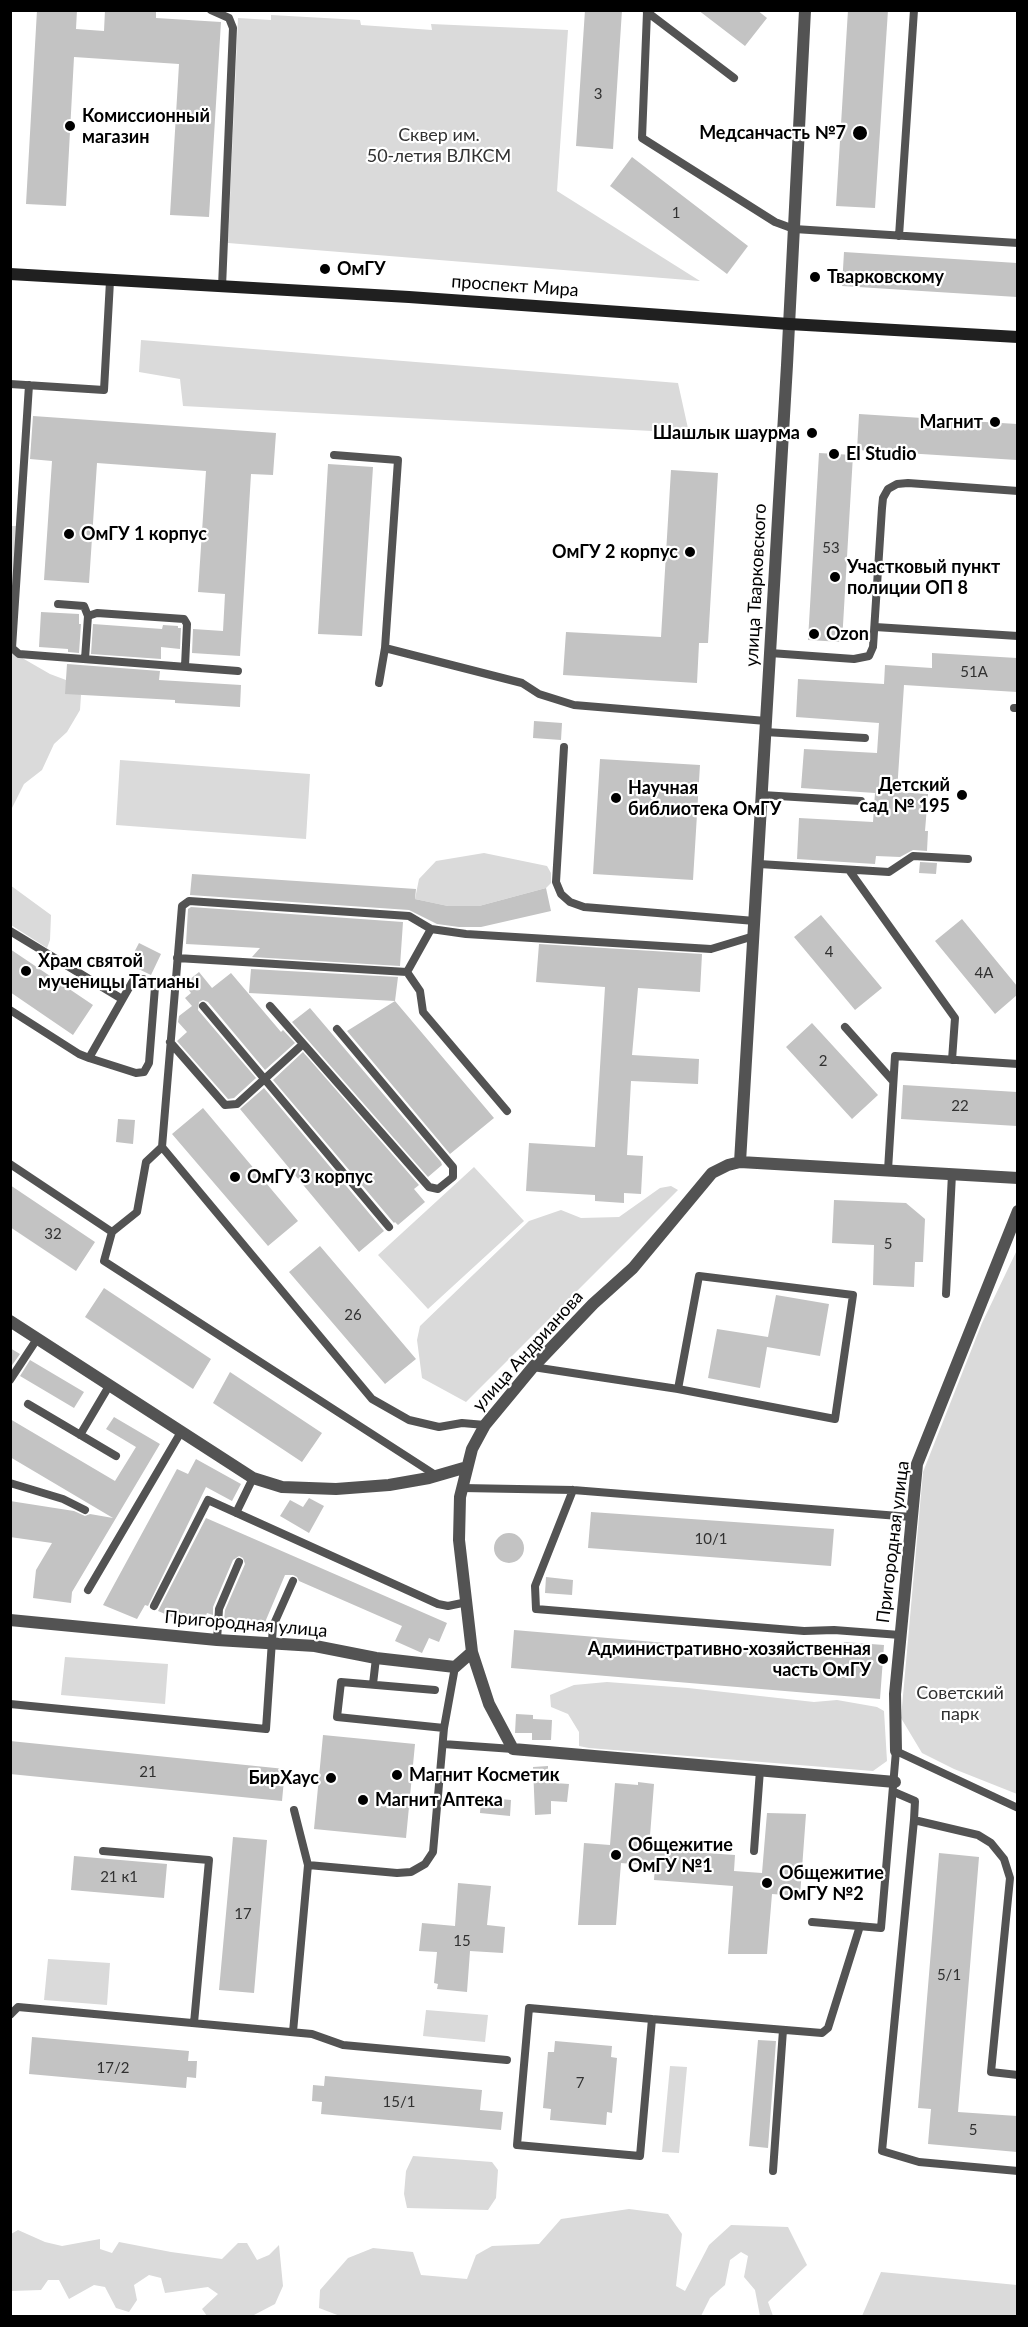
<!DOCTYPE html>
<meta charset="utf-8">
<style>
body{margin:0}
#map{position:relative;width:1028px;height:2327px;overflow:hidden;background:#fff;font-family:Lato,sans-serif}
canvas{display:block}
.frame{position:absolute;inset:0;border:12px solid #000;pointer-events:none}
</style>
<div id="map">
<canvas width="1028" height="2327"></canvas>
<div class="frame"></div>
</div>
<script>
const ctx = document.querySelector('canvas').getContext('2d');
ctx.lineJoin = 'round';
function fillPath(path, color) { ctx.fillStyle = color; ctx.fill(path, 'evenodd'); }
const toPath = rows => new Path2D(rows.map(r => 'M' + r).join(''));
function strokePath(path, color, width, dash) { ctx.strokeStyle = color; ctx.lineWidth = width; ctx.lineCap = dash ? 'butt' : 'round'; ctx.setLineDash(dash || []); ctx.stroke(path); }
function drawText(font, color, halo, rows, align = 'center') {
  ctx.font = font + ' Lato,sans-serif'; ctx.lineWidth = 4.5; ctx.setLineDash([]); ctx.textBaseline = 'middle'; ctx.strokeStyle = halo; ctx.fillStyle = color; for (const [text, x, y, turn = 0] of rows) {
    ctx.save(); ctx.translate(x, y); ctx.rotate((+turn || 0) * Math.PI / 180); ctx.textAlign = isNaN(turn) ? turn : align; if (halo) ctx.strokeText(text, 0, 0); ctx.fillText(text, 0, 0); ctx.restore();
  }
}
const green = toPath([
 [271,15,360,20,361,25,432,30,431,24,568,30,557,191,700,281,228,243,238,18,271,20],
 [141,340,678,383,689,433,183,406,180,379,139,372],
 [11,526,19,526,14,608,11,611],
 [10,646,17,655,50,674,66,680,81,695,80,710,67,732,54,744,42,770,24,784,11,810],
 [120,760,310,774,306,839,116,825],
 [484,853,547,866,551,873,551,883,546,888,479,906,448,906,415,899,419,879,436,861],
 [10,885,51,915,50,940,47,948,11,925],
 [474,1167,524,1221,428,1309,378,1255],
 [671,1186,678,1190,466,1402,422,1378,417,1340,420,1326,529,1221,561,1210,581,1218,619,1217,660,1188],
 [1017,1250,1017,1794,954,1769,922,1753,901,1718,923,1472,982,1323],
 [65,1657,168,1664,165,1704,61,1695],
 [607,1682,688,1688,814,1702,837,1700,877,1707,884,1711,887,1761,873,1771,589,1748,579,1746,579,1732,568,1714,551,1707,550,1695,574,1685],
 [48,1959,110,1963,107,2005,44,2000],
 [426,2010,488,2015,485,2042,423,2036],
 [670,2066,687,2067,679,2153,662,2152],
 [413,2156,492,2162,498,2170,496,2198,488,2210,407,2208,404,2194,406,2171],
 [629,2209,668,2214,682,2234,676,2286,685,2291,709,2245,731,2225,788,2227,807,2265,768,2302,773,2316,760,2316,755,2290,744,2277,748,2256,741,2252,730,2260,725,2285,710,2298,701,2316,340,2316,319,2308,320,2290,348,2258,373,2248,413,2252,421,2275,467,2279,476,2255,492,2246,539,2244,561,2219],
 [18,2230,45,2242,62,2246,100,2239,100,2249,112,2253,119,2242,171,2252,222,2259,238,2243,247,2243,257,2260,269,2255,279,2245,283,2286,275,2304,252,2316,207,2316,202,2309,218,2294,208,2287,165,2293,161,2278,149,2275,134,2285,137,2300,129,2312,116,2308,105,2287,94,2285,69,2299,59,2280,48,2280,41,2290,11,2291,11,2234],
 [881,2272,1017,2285,1017,2316,862,2316]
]);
const building = toPath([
 [37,10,77,10,76,29,104,31,105,10,156,10,156,18,221,22,209,217,170,215,179,64,74,57,66,206,26,204],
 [585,10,622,10,613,149,576,146],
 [698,10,757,10,767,18,745,46],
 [848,10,888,10,875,208,836,206],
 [632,157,748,246,727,274,610,186],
 [844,252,1017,263,1017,297,842,286],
 [859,414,1017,424,1017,460,857,450],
 [33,416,276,433,273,475,251,474,240,656,192,653,193,629,223,631,225,594,198,592,206,471,97,463,89,583,44,580,52,461,30,459],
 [819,453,853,455,842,642,808,640],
 [328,464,373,467,362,636,318,634],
 [671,470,718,473,708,643,699,643,697,683,563,675,566,632,661,637],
 [41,612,79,614,79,624,81,624,79,653,68,652,68,649,39,647],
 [93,624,162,629,163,625,178,626,178,628,181,628,180,649,161,647,161,659,91,654],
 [932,653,1017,658,1017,692,904,685,897,792,928,794,925,831,928,831,927,851,913,850,900,857,876,856,875,864,797,859,799,818,873,822,875,793,801,788,804,749,877,753,879,723,796,717,798,679,884,684,885,665,932,668],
 [67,664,160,671,159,680,241,685,240,707,175,703,175,700,65,694],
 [534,721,562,723,561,740,533,738],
 [600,759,700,765,693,880,593,874],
 [920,862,937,863,936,874,919,873],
 [192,874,416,889,415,899,448,906,479,906,546,888,551,911,481,927,459,927,437,924,409,910,190,895],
 [191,907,403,922,400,966,252,957,260,948,186,944,188,909],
 [821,915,882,988,855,1010,794,937],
 [962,919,1017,986,1017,995,995,1014,935,941],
 [139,943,161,954,151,975,128,964],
 [539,944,702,954,700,992,638,988,632,1055,699,1059,698,1084,631,1081,627,1155,643,1156,641,1194,624,1193,624,1203,595,1201,595,1195,526,1191,529,1143,595,1147,605,987,536,982],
 [10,949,93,1005,73,1035,10,992],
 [251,969,398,977,395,1001,249,993],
 [199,972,212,988,231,973,281,1032,283,1030,295,1043,265,1070,208,1002,203,1000,199,1002,198,1010,256,1078,234,1098,228,1099,177,1041,187,1032,178,1022,179,1016,192,1006,185,998,191,993,184,984],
 [395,1001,494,1118,450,1154,347,1031],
 [310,1008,441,1162,442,1165,428,1177,292,1022],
 [812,1023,878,1095,852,1119,786,1047],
 [303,1052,419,1185,414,1189,425,1202,398,1225,395,1222,394,1223,273,1080],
 [903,1085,1017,1092,1017,1126,901,1119],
 [264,1088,384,1231,359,1252,240,1109],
 [203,1108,298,1221,268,1246,172,1134],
 [118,1119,135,1120,133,1144,116,1142],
 [10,1185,95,1242,76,1271,10,1227],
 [834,1200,906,1203,925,1219,923,1262,915,1262,914,1287,873,1285,874,1245,832,1243],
 [320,1246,416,1359,385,1384,289,1272],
 [104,1288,211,1359,193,1389,85,1317],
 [776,1295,829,1304,820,1356,767,1347,760,1388,708,1378,717,1329,768,1337],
 [10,1348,20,1354,10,1368],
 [30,1360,84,1392,74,1408,20,1376],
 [230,1372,322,1433,302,1462,213,1403],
 [114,1417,160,1444,72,1592,71,1603,33,1598,36,1570,52,1543,10,1537,10,1501,74,1511,85,1516,90,1514,113,1518,10,1457,10,1419,115,1481,136,1447,106,1429],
 [196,1459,241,1484,232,1501,206,1487,148,1606,145,1605,137,1619,103,1605,177,1469,188,1474],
 [309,1498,324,1506,309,1533,280,1516,290,1500,303,1507],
 [591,1512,834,1529,831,1566,588,1548],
 [206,1518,447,1623,439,1642,429,1638,422,1653,395,1641,402,1626,299,1581,297,1577,293,1575,285,1575,263,1627,250,1621,246,1629,224,1620,225,1610,245,1564,243,1558,239,1556,233,1560,213,1607,213,1615,207,1613,203,1622,187,1615,184,1622,158,1611],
 '494 1548a15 15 0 1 1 30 0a15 15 0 1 1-30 0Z',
 [546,1577,573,1580,572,1595,545,1593],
 [514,1630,842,1658,844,1642,884,1645,880,1699,511,1668],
 [516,1714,533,1715,533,1719,552,1720,551,1740,532,1740,532,1733,515,1733],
 [323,1735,415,1744,406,1838,314,1829],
 [10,1741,285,1769,282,1801,10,1774],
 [548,1766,548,1775,555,1783,569,1784,567,1802,551,1801,551,1814,535,1815,533,1767],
 [638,1782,654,1784,649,1849,735,1855,734,1871,762,1873,767,1813,806,1814,800,1896,772,1894,767,1954,728,1954,733,1886,654,1880,655,1866,621,1863,616,1925,578,1925,584,1843,610,1845,615,1783,638,1785],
 [481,1797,511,1800,510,1816,480,1813],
 [233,1837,267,1840,254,1993,219,1990],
 [939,1853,979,1857,958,2112,1017,2116,1017,2152,928,2144,931,2109,918,2108],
 [74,1856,167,1864,164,1898,71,1890],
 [458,1883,491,1886,487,1925,505,1927,503,1953,470,1951,467,1992,437,1989,438,1984,434,1983,437,1952,419,1951,422,1923,455,1926],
 [32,2037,189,2051,188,2061,197,2061,196,2078,187,2077,186,2088,29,2074],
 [758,2040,776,2041,768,2148,749,2146],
 [555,2041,612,2046,611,2057,617,2058,612,2113,607,2112,606,2125,550,2120,551,2109,543,2108,548,2052,554,2052],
 [325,2076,482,2090,480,2110,503,2112,501,2130,321,2114,322,2102,312,2101,313,2085,324,2086]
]);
const service = toPath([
 [211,10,229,18,233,28,222,287],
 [647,12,642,138,775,222,794,229,1018,243],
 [647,12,734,78],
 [899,236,914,10],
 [10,384,104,390,110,281],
 [29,385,12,648,19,654,238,671],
 [334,455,398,460,385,648,522,683,539,694,574,705,766,721],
 [58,604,84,606,88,616,85,659],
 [88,616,97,613,184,619,187,624,185,666],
 [875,627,1018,636],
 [770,653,854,659,869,656,873,647,882,508,883,498,888,489,897,484,908,483,1018,491],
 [379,683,385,648],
 [1014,708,1018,708],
 [765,732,865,738],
 [564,747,556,882,561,894,570,902,584,907,755,921],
 [762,795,861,801],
 [759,864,889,872,913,856,968,859],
 [849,870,955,1018,952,1060],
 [10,931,122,999],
 [177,958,407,972,420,991,423,1012,507,1111],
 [407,972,431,929],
 [203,1006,389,1227],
 [270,1006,429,1187,438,1189,453,1177,453,1167,337,1029],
 [10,1010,79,1054,89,1058,136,1073,144,1072,149,1063,155,987,152,983,143,979,134,979,89,1058],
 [845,1027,893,1081],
 [170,1042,225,1105,237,1104,303,1044],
 [162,1147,372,1399,409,1420,439,1427,462,1423,485,1425],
 [10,1164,112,1232],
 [888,1170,895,1056,1018,1064],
 [946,1294,952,1174],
 [533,1367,678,1389,835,1419,853,1295,699,1276,678,1389],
 [10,1380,37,1339],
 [28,1404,116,1456],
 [80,1435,109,1386],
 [437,1476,104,1261,112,1232,137,1212,146,1162,162,1147,182,906,189,901,409,916,431,929,466,934,711,949,754,936],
 [10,1483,63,1499,85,1510],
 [462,1488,573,1490,911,1517],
 [573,1490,535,1586,536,1609,804,1631,834,1630,900,1635],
 [236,1513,253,1478],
 [88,1590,181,1432],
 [154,1606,208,1500,438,1604,448,1606,467,1602],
 [217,1640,219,1609,239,1562],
 [373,1684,376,1658],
 [435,1690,341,1682,337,1717,444,1728],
 [10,1704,266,1729,273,1626,293,1581],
 [443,1744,513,1749],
 [894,1792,915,1801,914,1820,978,1835,991,1843,1004,1859,1010,1878,991,2072,1018,2075],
 [294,1810,308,1865],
 [914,1820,882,2151,919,2162,1018,2171],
 [103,1851,209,1860,194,2023],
 [754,1851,760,1770],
 [812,1922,881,1928,896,1751,1018,1808],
 [529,2008,652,2019,640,2156,517,2145,529,2008],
 [10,2015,18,2007,312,2034,343,2045,507,2060],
 [652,2019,822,2033,828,2028,860,1926],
 [293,2032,308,1865,397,1873,411,1872,425,1864,433,1852,444,1728,455,1667],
 [773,2171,783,2030]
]);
const minor = toPath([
 [740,1162,787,365,805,10],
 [10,1321,253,1478,282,1487,336,1489,389,1485,429,1478,467,1467],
 [10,1620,217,1640,315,1646,376,1658,455,1667,472,1652],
 [896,1751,895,1694,917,1464,1018,1211],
 [895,1782,513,1749,489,1704,472,1652,459,1540,460,1497,472,1449,485,1425,533,1367,593,1304,633,1268,712,1173,728,1165,740,1162,1018,1178]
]);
const secondary = toPath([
 [10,274,409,297,789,324,1018,337]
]);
const markers = [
 [70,126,6,"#000"],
 [860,133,8,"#000"],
 [325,269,6,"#000"],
 [815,277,6,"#000"],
 [995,422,6,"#000"],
 [812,433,6,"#000"],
 [834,454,6,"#000"],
 [69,534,6,"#000"],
 [690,552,6,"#000"],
 [835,577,6,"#000"],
 [814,634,6,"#000"],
 [962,795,6,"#000"],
 [616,798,6,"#000"],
 [26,971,6,"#000"],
 [235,1177,6,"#000"],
 [883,1659,6,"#000"],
 [397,1775,6,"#000"],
 [331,1778,6,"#000"],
 [363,1800,6,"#000"],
 [616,1855,6,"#000"],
 [767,1883,6,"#000"]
];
const numberNames = [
 ["3",598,94],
 ["1",676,213],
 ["53",831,548],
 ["51А",974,672],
 ["4",829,952],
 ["4А",984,973],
 ["2",823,1061],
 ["22",960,1106],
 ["32",53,1234],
 ["5",888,1244],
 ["26",353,1315],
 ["10/1",711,1539],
 ["21",148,1772],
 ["21 к1",119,1877],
 ["17",243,1914],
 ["15",462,1941],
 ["5/1",949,1975],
 ["17/2",113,2068],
 ["7",580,2083],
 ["15/1",399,2102],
 ["5",973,2130]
];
const poiNames = [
 ["Комиссионный",82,116],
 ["магазин",82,137],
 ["Медсанчасть №7",846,133,"right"],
 ["ОмГУ",337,269],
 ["Тварковскому",827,277],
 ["Магнит",983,422,"right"],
 ["Шашлык шаурма",800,433,"right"],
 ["El Studio",846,454],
 ["ОмГУ 1 корпус",81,534],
 ["ОмГУ 2 корпус",678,552,"right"],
 ["Участковый пункт",847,567],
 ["полиции ОП 8",847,588],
 ["Ozon",826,634],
 ["Детский",950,785,"right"],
 ["сад № 195",950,806,"right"],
 ["Научная",628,788],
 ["библиотека ОмГУ",628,809],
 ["Храм святой",38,961],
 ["мученицы Татианы",38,982],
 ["ОмГУ 3 корпус",247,1177],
 ["Административно-хозяйственная",871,1649,"right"],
 ["часть ОмГУ",871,1670,"right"],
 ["Магнит Косметик",409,1775],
 ["БирХаус",319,1778,"right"],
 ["Магнит Аптека",375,1800],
 ["Общежитие",628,1845],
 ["ОмГУ №1",628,1866],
 ["Общежитие",779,1873],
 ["ОмГУ №2",779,1894]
];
const parkNames = [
 ["Сквер им.",439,135],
 ["50-летия ВЛКСМ",439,156],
 ["Советский",960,1693],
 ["парк",960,1714]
];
const streetNames = [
 ["проспект Мира",515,286,4],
 ["улица Тварковского",756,585,-87],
 ["улица Андрианова",528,1351,-48],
 ["Пригородная улица",893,1542,-83],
 ["Пригородная улица",246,1624,5]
];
fillPath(green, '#dadada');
fillPath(building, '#c3c3c3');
strokePath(service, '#535353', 8);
strokePath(minor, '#535353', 12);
strokePath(secondary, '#202020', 12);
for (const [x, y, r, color] of markers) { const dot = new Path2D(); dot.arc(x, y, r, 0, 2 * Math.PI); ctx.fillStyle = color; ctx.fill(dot); strokePath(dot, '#fff', 2); }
drawText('15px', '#313131', null, numberNames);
drawText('bold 18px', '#000', '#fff', poiNames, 'left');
drawText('18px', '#313131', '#fff', parkNames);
drawText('18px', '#000', '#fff', streetNames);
</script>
